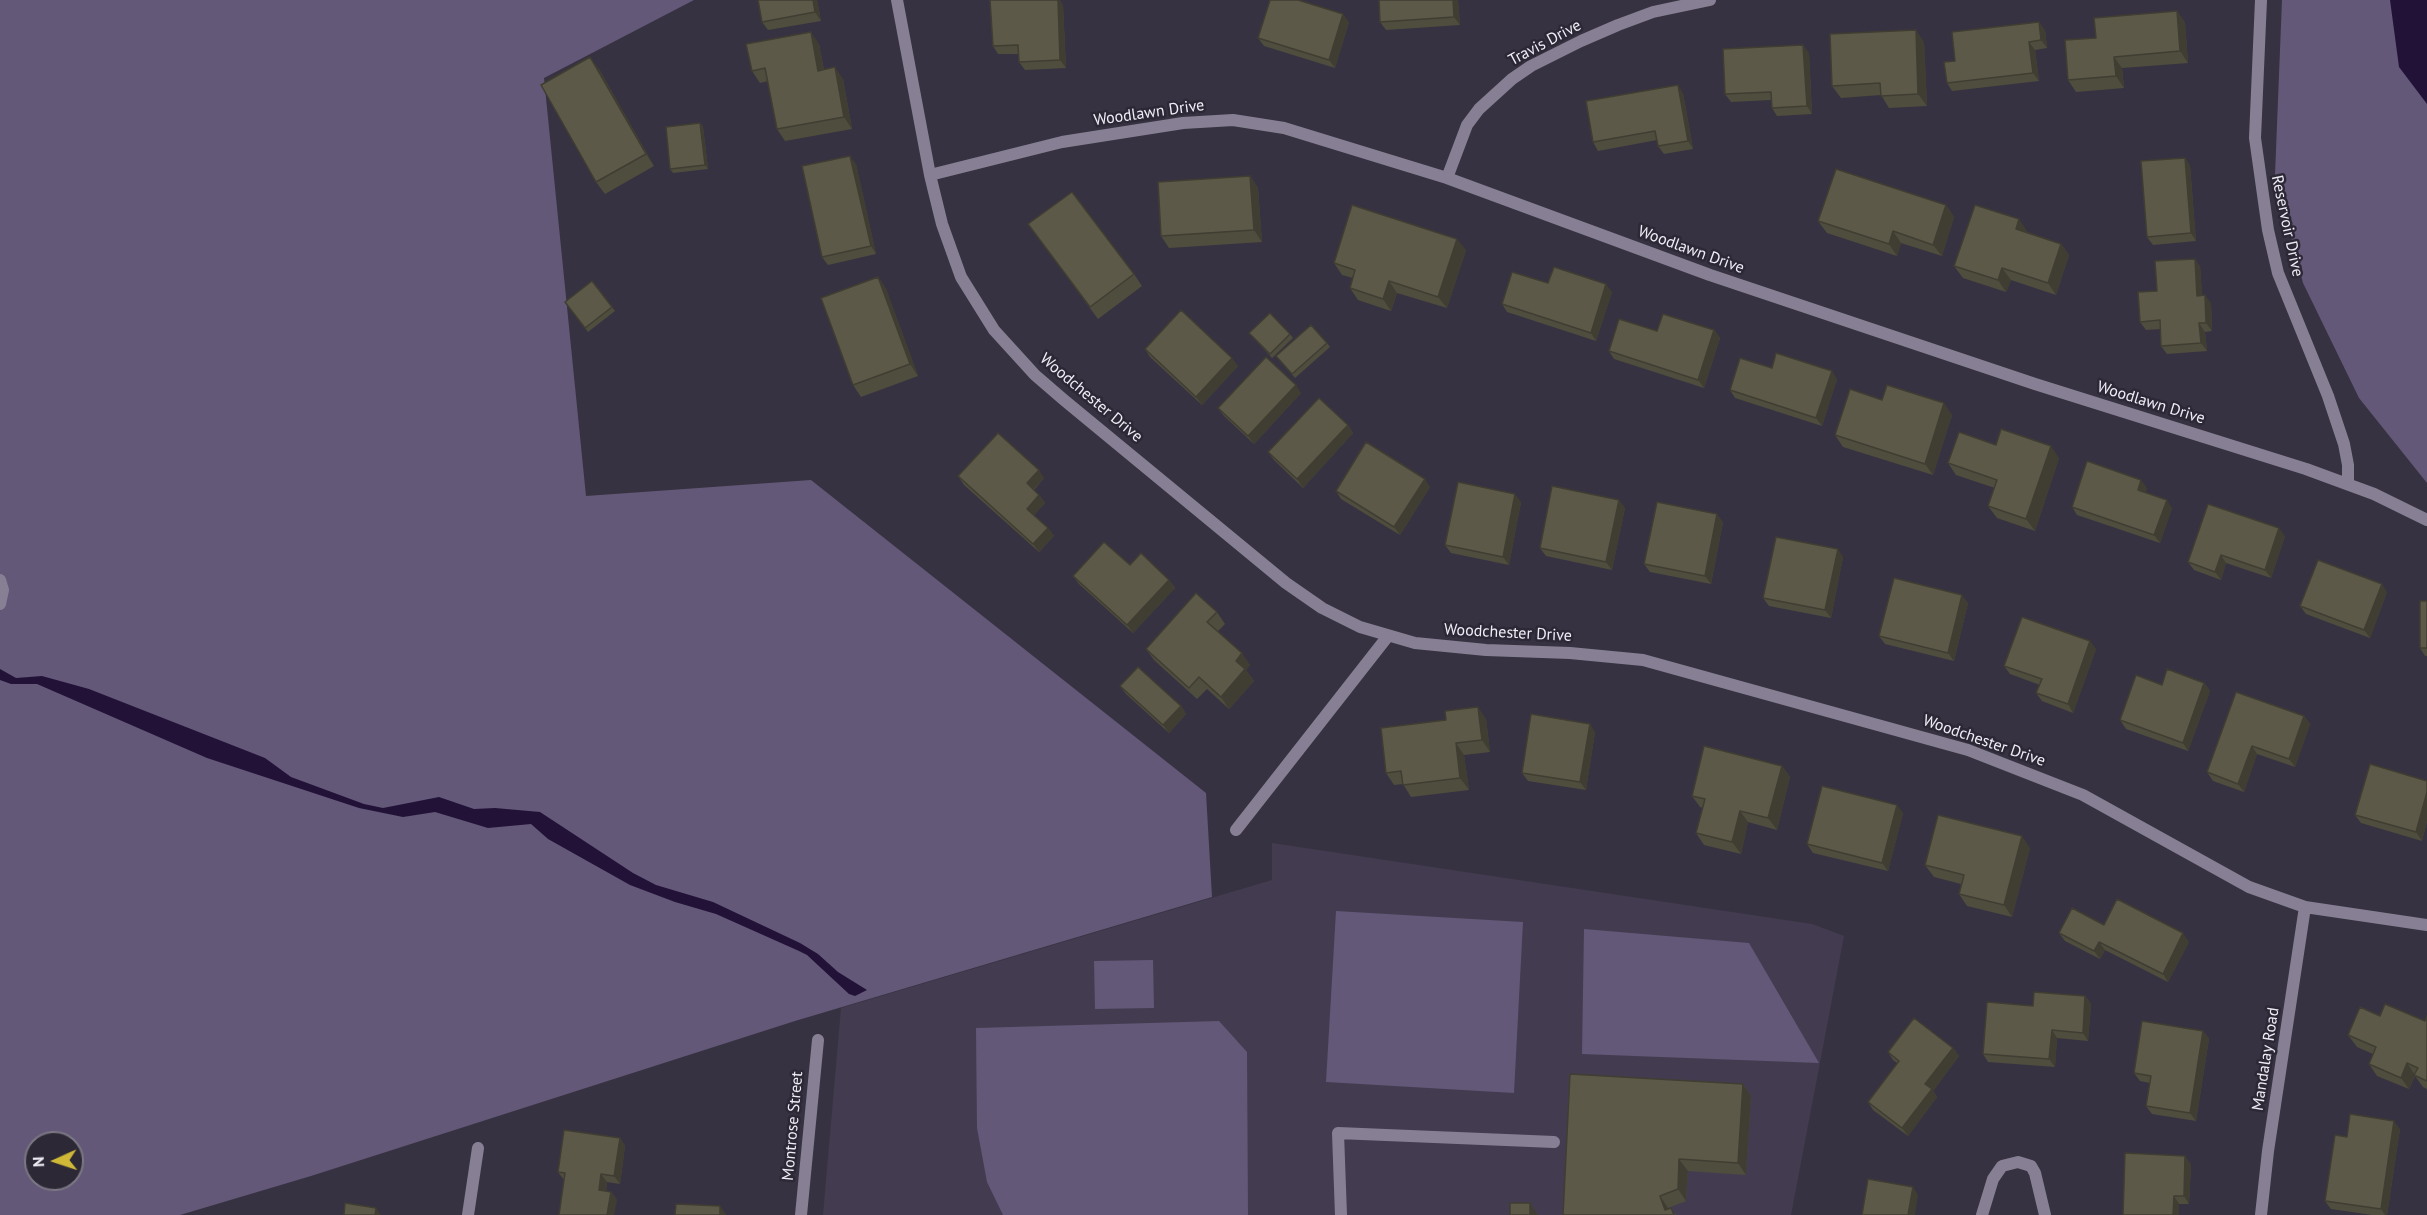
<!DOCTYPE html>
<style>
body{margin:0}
#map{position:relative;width:2427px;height:1215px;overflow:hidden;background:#373241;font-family:"PT Sans",sans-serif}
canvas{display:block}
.north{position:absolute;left:24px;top:1131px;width:60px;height:60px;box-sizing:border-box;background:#2d2836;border:2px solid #7b7783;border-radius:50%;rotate:267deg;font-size:16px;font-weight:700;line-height:24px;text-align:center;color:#f0edf7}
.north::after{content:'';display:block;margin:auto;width:21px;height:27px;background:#cfb837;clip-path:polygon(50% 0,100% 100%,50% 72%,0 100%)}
</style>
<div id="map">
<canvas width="2427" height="1215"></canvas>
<div class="north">N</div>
</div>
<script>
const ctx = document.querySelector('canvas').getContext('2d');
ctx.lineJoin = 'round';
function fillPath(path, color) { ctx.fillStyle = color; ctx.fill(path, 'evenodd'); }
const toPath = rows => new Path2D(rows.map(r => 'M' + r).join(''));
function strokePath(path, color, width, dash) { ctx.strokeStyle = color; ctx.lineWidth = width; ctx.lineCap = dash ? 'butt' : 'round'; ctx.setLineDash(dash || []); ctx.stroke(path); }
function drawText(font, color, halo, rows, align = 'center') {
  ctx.font = font + ' "PT Sans",sans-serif'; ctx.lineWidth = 5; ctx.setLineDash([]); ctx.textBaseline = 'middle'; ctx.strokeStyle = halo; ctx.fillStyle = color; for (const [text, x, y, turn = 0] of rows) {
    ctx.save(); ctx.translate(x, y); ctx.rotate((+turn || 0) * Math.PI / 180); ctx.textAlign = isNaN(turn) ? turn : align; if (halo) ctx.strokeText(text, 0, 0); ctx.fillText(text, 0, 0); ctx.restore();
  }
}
const built = toPath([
 [1272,843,1812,924,1844,936,1791,1215,823,1215,841,1008,1272,880]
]);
const green = toPath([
 [0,0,694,0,544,78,586,496,811,480,1206,793,1212,897,795,1021,311,1176,180,1215,0,1215],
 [36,1143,72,1143,72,1179,36,1179],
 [2282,0,2427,0,2427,483,2359,398,2303,283,2275,175],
 [1336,911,1523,922,1514,1093,1326,1082],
 [1584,929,1749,943,1819,1063,1582,1054],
 [1153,960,1154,1008,1095,1009,1094,961],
 [1219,1021,1247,1052,1248,1215,1003,1215,987,1182,977,1128,976,1028]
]);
const water = toPath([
 [2390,0,2427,0,2427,104,2399,67],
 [0,669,16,678,42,676,89,689,265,758,291,777,364,804,383,808,439,797,474,809,495,808,540,812,633,873,656,885,713,902,800,943,818,954,838,972,867,990,855,996,849,994,807,955,799,951,716,914,675,902,630,885,548,839,531,824,488,828,435,812,403,817,359,808,207,758,37,684,11,684,0,680]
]);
const service = toPath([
 [0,580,3,590,0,604],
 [1341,1215,1338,1133,1554,1142]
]);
const minor = toPath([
 [897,0,930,175,942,224,961,277,994,330,1035,375,1064,400,1286,583,1322,608,1360,627,1415,643,1486,650,1570,653,1643,660,1968,750,2083,795,2249,887,2305,907,2427,925],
 [2261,0,2255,138,2268,230,2278,273,2328,396,2344,444,2348,465,2348,484],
 [930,175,1062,142,1183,123,1233,120,1284,128,1447,178,1710,275,2035,384,2306,469,2374,494,2427,520],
 [1447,178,1467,125,1479,109,1512,79,1531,66,1581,41,1618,25,1653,12,1710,0],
 [1236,830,1388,636],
 [468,1215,478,1148],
 [801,1215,818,1040],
 [1982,1215,1993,1179,2002,1166,2018,1162,2031,1166,2035,1173,2045,1215],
 [2261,1215,2268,1151,2305,907]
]);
const wall = toPath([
 [817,0,821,21,768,30,762,22],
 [1458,0,1460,25,1386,30,1380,22],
 [1063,5,1066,68,1025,70,1019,62,1019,54,998,54,993,46],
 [2177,11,2185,23,2188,63,2122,68,2124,88,2076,92,2068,80],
 [1349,22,1335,68,1264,46,1258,38],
 [2045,30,2047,48,2035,50,2039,81,1952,91,1947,83,1955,61],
 [1924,42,1927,106,1889,108,1881,95,1841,98,1832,86],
 [819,44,824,70,843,79,852,129,785,141,777,129,768,81,760,83,752,71],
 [1809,53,1812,114,1777,116,1772,108,1771,100,1731,102,1725,94],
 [599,69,654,166,605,194,596,182],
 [1683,93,1693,149,1664,154,1658,146,1657,140,1598,151,1593,142],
 [700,123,703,127,708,169,673,173,670,169],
 [2185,158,2190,166,2196,241,2153,245,2147,237],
 [856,164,876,254,828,265,822,257],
 [1250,176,1258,188,1262,242,1169,248,1161,236],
 [1946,205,1954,217,1942,256,1901,243,1897,256,1827,233,1818,221],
 [1028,224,1134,274,1142,286,1098,319],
 [2027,231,2027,232,2061,244,2069,255,2056,295,2011,280,2006,292,1963,278,1954,266],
 [1466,250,1447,308,1397,293,1391,311,1358,300,1350,288,1353,278,1342,275,1334,263],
 [2195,259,2200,267,2202,296,2211,303,2212,331,2205,332,2207,351,2167,354,2161,346,2160,329,2146,330,2140,322,2157,291],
 [878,277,886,289,918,376,861,397,853,385],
 [592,281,615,311,588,332,565,302],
 [1548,283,1612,292,1596,341,1507,312,1502,304],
 [1714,330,1720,338,1704,388,1614,359,1609,351,1657,331],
 [1249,333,1290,334,1293,338,1272,358],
 [1327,343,1330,347,1295,378,1276,356],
 [1145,349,1238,366,1202,405,1150,357],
 [1772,368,1837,379,1822,426,1735,398,1730,390],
 [1301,393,1254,444,1224,416,1218,408],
 [1882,400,1952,415,1933,475,1843,447,1835,435],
 [1348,425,1353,433,1303,488,1274,460,1268,452],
 [1996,445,2059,458,2035,531,1997,518,1988,506,1995,488,1956,475,1948,463],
 [958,476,1044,478,1034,490,1039,495,1045,503,1034,515,1048,528,1054,536,1039,552,964,485],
 [1430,487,1400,535,1341,499,1336,491],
 [2147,488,2145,492,2172,508,2160,543,2077,515,2072,507],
 [1521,502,1509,565,1451,553,1445,545],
 [1625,508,1612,570,1546,556,1540,548],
 [1723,522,1711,584,1650,572,1644,564],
 [2285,536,2271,578,2226,563,2221,580,2194,570,2188,562],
 [1843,557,1831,618,1769,606,1763,598],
 [1130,565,1169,580,1175,588,1133,633,1079,584,1073,576],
 [2387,592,2370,638,2306,614,2300,606],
 [2427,601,2427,656,2425,656,2420,648],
 [1968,603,1954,661,1885,644,1879,636],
 [1217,612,1225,624,1218,631,1250,665,1246,670,1254,681,1229,709,1207,689,1197,699,1154,660,1146,649],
 [2096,649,2073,713,2042,701,2036,693,2040,685,2010,674,2004,666],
 [2204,683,2210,691,2188,751,2126,729,2120,720,2162,685],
 [1120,686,1181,706,1186,714,1169,733,1126,694],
 [2236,692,2304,716,2310,724,2295,767,2257,754,2244,792,2213,781,2207,772],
 [1486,719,1490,752,1464,755,1469,790,1411,797,1403,784,1394,785,1386,773],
 [1595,732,1586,790,1528,781,1522,773],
 [1782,766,1790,777,1777,830,1748,822,1741,854,1704,845,1696,833,1703,808,1700,807,1692,796],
 [2427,781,2427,821,2422,841,2361,823,2355,815],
 [1903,813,1888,871,1813,853,1807,844],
 [2030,848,2012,917,1967,906,1959,894,1961,884,1934,877,1925,865],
 [2104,925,2189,942,2168,982,2105,950,2100,959,2065,941,2059,933],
 [2085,996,2091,1004,2088,1041,2057,1038,2055,1067,1988,1062,1983,1054,2033,1006],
 [2380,1016,2425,1021,2427,1016,2427,1089,2423,1087,2415,1076,2409,1089,2377,1076,2369,1064,2373,1054,2357,1047,2348,1035],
 [2203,1031,2209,1039,2196,1121,2152,1114,2146,1106,2150,1083,2140,1081,2134,1073],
 [1953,1048,1959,1056,1933,1091,1937,1097,1908,1136,1873,1110,1868,1102,1897,1063,1893,1060,1888,1052],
 [1743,1084,1751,1096,1746,1175,1688,1171,1686,1201,1668,1208,1676,1215,1563,1215],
 [2400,1129,2387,1215,2372,1215,2331,1209,2325,1201,2347,1137],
 [620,1138,625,1146,620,1184,607,1182,606,1191,611,1192,617,1200,564,1180,558,1172],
 [2125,1153,2191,1164,2189,1204,2179,1204]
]);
const shadedWall = toPath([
 [813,0,817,0,821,21,815,12],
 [1058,0,1060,0,1063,5,1066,68,1060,60],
 [1453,0,1458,0,1460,25,1454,17],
 [2177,11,2185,23,2188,63,2180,51],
 [1343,14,1349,22,1335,68,1329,60],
 [2039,22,2045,30,2047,48,2041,40],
 [1916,30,1924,42,1927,106,1918,94],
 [811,32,819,44,826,83,818,71],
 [2029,42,2035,50,2039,81,2033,73],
 [1803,45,1809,53,1812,114,1807,106],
 [590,57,599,69,654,166,646,154],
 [2114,57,2122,68,2124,88,2116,76],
 [835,67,843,79,852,129,844,117],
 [1678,85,1683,93,1693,149,1688,141],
 [700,123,703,127,708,169,705,165],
 [850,156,856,164,876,254,871,246],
 [2185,158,2190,166,2196,241,2191,233],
 [1250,176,1258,188,1262,242,1254,230],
 [1946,205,1954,217,1942,256,1933,245],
 [2019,219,2027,231,2024,240,2016,229],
 [1893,231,1901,243,1897,256,1889,244],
 [1457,239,1466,250,1447,308,1438,297],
 [2061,244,2069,255,2056,295,2048,283],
 [2195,259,2200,267,2203,304,2197,296],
 [2002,268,2011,280,2006,292,1998,280],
 [878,277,886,289,918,376,910,364],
 [1389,281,1397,293,1391,311,1383,299],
 [1606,284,1612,292,1596,341,1591,333],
 [2205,295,2211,303,2212,331,2206,323],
 [2199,323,2205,332,2207,351,2201,343],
 [1714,330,1720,338,1704,388,1698,380],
 [1232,358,1238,366,1202,405,1196,397],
 [1832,371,1837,379,1822,426,1816,418],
 [1296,385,1301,393,1254,444,1248,436],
 [1944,403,1952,415,1933,475,1925,464],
 [1348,425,1353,433,1303,488,1297,479],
 [2051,446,2059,458,2035,531,2026,519],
 [1039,470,1044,478,1032,491,1027,483],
 [1425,479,1430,487,1400,535,1394,527],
 [2141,480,2147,488,2143,498,2138,490],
 [1515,494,1521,502,1509,565,1503,557],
 [1039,495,1045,503,1032,517,1027,509],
 [1619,500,1625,508,1612,570,1606,562],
 [2167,500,2172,508,2160,543,2154,535],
 [1717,514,1723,522,1711,584,1705,576],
 [1048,528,1054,536,1039,552,1033,544],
 [2279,528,2285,536,2271,578,2265,570],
 [1838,549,1843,557,1831,618,1825,610],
 [2221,555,2226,563,2221,580,2215,572],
 [1169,580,1175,588,1133,633,1127,625],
 [2382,584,2387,592,2370,638,2364,630],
 [1962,595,1968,603,1954,661,1948,653],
 [2090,641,2096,649,2073,713,2068,704],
 [1242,653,1250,665,1246,670,1254,681,1229,709,1221,697,1236,661],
 [2204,683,2210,691,2188,751,2183,743],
 [1181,706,1186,714,1169,733,1163,725],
 [1478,707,1486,719,1490,752,1482,740],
 [2304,716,2310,724,2295,767,2289,759],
 [1590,724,1595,732,1586,790,1580,782],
 [1456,743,1464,755,1469,790,1460,778],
 [2252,746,2257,754,2244,792,2238,784],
 [1782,766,1790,777,1777,830,1768,818],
 [2427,792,2427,821,2422,841,2416,832],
 [1897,805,1903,813,1888,871,1882,863],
 [1740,811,1748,822,1741,854,1732,842],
 [2022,836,2030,848,2012,917,2004,905],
 [2183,933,2189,942,2168,982,2163,974],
 [2099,942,2105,950,2100,959,2094,951],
 [2085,996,2091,1004,2088,1041,2083,1033],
 [2052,1030,2057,1038,2055,1067,2049,1059],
 [2203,1031,2209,1039,2196,1121,2190,1113],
 [1953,1048,1959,1056,1933,1091,1937,1097,1908,1136,1902,1128,1925,1084],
 [2407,1063,2415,1075,2409,1089,2401,1078],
 [1743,1084,1751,1096,1746,1175,1738,1163],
 [2394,1121,2400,1129,2387,1215,2385,1215,2381,1209],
 [620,1138,625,1146,620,1184,614,1176],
 [2185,1156,2191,1164,2189,1204,2184,1196],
 [1679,1159,1688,1171,1686,1201,1678,1189],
 [601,1174,607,1182,605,1198,599,1190],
 [1913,1187,1918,1195,1915,1215,1908,1215],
 [611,1192,617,1200,614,1215,607,1215],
 [1660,1196,1668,1208,1671,1215,1665,1210],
 [2174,1196,2179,1204,2179,1215,2173,1215],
 [1530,1203,1538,1215,1530,1215],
 [720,1206,726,1214,726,1215,720,1215],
 [376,1208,381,1215,375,1215]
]);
const building = toPath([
 [758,0,813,0,815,12,762,22,758,0],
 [990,0,1058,0,1060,60,1019,62,1018,45,993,46,990,0],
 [1270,0,1298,0,1343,14,1329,60,1258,38,1270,0],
 [1379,0,1453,0,1454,17,1380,22,1379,0],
 [2177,11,2180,51,2114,57,2116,76,2068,80,2065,40,2096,38,2094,18,2177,11],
 [2039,22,2041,40,2029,42,2033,73,1947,83,1944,62,1955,61,1952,32,2039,22],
 [1916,30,1918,94,1881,96,1880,83,1832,86,1830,34,1916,30],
 [811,32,818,71,835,67,844,117,777,129,765,68,752,71,746,44,811,32],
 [1803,45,1807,106,1772,108,1771,92,1725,94,1723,49,1803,45],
 [590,57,646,154,596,182,541,85,590,57],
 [1678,85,1688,141,1658,146,1655,131,1593,142,1586,101,1678,85],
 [700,123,705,165,670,169,666,127,700,123],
 [850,156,871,246,822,257,802,166,850,156],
 [2185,158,2191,233,2147,237,2141,161,2185,158],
 [1836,169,1946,205,1933,245,1893,231,1889,244,1818,221,1836,169],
 [1250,176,1254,230,1161,236,1158,182,1250,176],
 [1072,192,1134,274,1090,307,1028,224,1072,192],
 [1352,205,1457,239,1438,297,1389,281,1383,299,1350,288,1355,270,1334,263,1352,205],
 [1975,205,2019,219,2016,229,2061,244,2048,283,2002,268,1998,280,1954,266,1975,205],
 [2195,259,2197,296,2205,295,2206,323,2199,323,2201,343,2161,346,2160,320,2140,322,2138,292,2157,291,2155,261,2195,259],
 [1554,267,1606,284,1591,333,1502,304,1512,272,1548,283,1554,267],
 [878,277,910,364,853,385,821,298,878,277],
 [592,281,612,307,585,328,565,302,592,281],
 [1181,310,1232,358,1196,397,1145,349,1181,310],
 [1270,313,1290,334,1270,354,1249,333,1270,313],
 [1663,314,1714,330,1698,380,1609,351,1619,319,1657,331,1663,314],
 [1311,325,1327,343,1292,374,1276,356,1311,325],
 [1776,353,1832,371,1816,418,1730,390,1740,358,1772,368,1776,353],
 [1266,357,1296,385,1248,436,1218,408,1266,357],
 [1887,385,1944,403,1925,464,1835,435,1850,389,1882,400,1887,385],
 [1319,398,1348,425,1297,479,1268,452,1319,398],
 [2001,429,2051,446,2026,519,1988,506,1997,480,1948,463,1959,432,1996,445,2001,429],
 [998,433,1039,470,1027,483,1039,495,1027,509,1048,528,1033,544,958,476,998,433],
 [1366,442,1425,479,1394,527,1336,491,1366,442],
 [2087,461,2141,480,2138,490,2167,500,2154,535,2072,507,2087,461],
 [1458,482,1515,494,1503,557,1445,545,1458,482],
 [1552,486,1619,500,1606,562,1540,548,1552,486],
 [1657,502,1717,514,1705,576,1644,564,1657,502],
 [2208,504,2279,528,2265,570,2221,555,2215,572,2188,562,2208,504],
 [1776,537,1838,549,1825,610,1763,598,1776,537],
 [1104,542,1130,565,1141,553,1169,580,1127,625,1073,576,1104,542],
 [2318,560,2382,584,2364,630,2300,606,2318,560],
 [1894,578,1962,595,1948,653,1879,636,1894,578],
 [1196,593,1217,612,1207,622,1242,653,1236,661,1245,669,1221,697,1199,677,1189,688,1146,649,1196,593],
 [2420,601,2427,601,2427,648,2420,648,2420,601],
 [2022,617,2090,641,2068,704,2036,693,2042,679,2004,666,2022,617],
 [1138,667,1181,706,1163,725,1120,686,1138,667],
 [2167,669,2204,683,2183,743,2120,720,2136,675,2162,685,2167,669],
 [2236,692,2304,716,2289,759,2252,746,2238,784,2207,772,2236,692],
 [1478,707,1482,740,1456,743,1460,778,1403,785,1401,771,1386,773,1381,728,1446,720,1445,711,1478,707],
 [1531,714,1590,724,1580,782,1522,773,1531,714],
 [1704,746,1782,766,1768,818,1740,811,1732,842,1696,833,1705,799,1692,796,1704,746],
 [2370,764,2427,781,2427,792,2416,832,2355,815,2370,764],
 [1822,786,1897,805,1882,863,1807,844,1822,786],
 [1938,815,2022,836,2004,905,1959,894,1964,875,1925,865,1938,815],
 [2117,899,2183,933,2163,974,2099,942,2094,951,2059,933,2072,908,2104,925,2117,899],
 [2034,992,2085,996,2083,1033,2052,1030,2049,1059,1983,1054,1987,1002,2033,1006,2034,992],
 [2385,1004,2425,1021,2427,1016,2427,1081,2414,1075,2418,1068,2407,1063,2401,1078,2369,1064,2376,1047,2348,1035,2360,1007,2380,1016,2385,1004],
 [1914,1018,1953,1048,1925,1084,1932,1089,1902,1128,1868,1102,1899,1061,1888,1052,1914,1018],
 [2142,1021,2203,1031,2190,1113,2146,1106,2151,1076,2134,1073,2142,1021],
 [1570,1074,1743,1084,1738,1163,1679,1159,1678,1189,1660,1196,1665,1210,1671,1208,1674,1215,1563,1215,1570,1074],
 [2350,1114,2394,1121,2381,1209,2325,1201,2335,1135,2347,1137,2350,1114],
 [564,1130,620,1138,614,1176,601,1174,599,1190,611,1192,607,1215,559,1215,565,1173,558,1172,564,1130],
 [2125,1153,2185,1156,2184,1196,2174,1196,2173,1215,2123,1215,2125,1153],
 [1868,1179,1913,1187,1908,1215,1862,1215,1868,1179],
 [345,1203,376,1208,375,1215,344,1215,345,1203],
 [1510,1203,1530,1203,1530,1215,1510,1215,1510,1203],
 [676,1204,720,1206,720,1215,675,1215,676,1204]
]);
const streetNames = [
 ["Travis Drive",1545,43,-28],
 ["Woodlawn Drive",1149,113,-8],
 ["Reservoir Drive",2287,226,78],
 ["Woodlawn Drive",1691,250,20],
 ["Woodchester Drive",1091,398,40],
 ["Woodlawn Drive",2151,403,17],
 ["Woodchester Drive",1508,633,3],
 ["Woodchester Drive",1984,741,19],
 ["Mandalay Road",2266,1059,-81],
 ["Montrose Street",793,1126,-85]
];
fillPath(built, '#433c50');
fillPath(green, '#635878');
fillPath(water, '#221238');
strokePath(service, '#878095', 12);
strokePath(minor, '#878095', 12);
fillPath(wall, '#4f4d3e');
fillPath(shadedWall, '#403e32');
fillPath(building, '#5c5948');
strokePath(building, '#403e32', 1.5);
drawText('16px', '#f0edf7', '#2d2836', streetNames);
</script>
